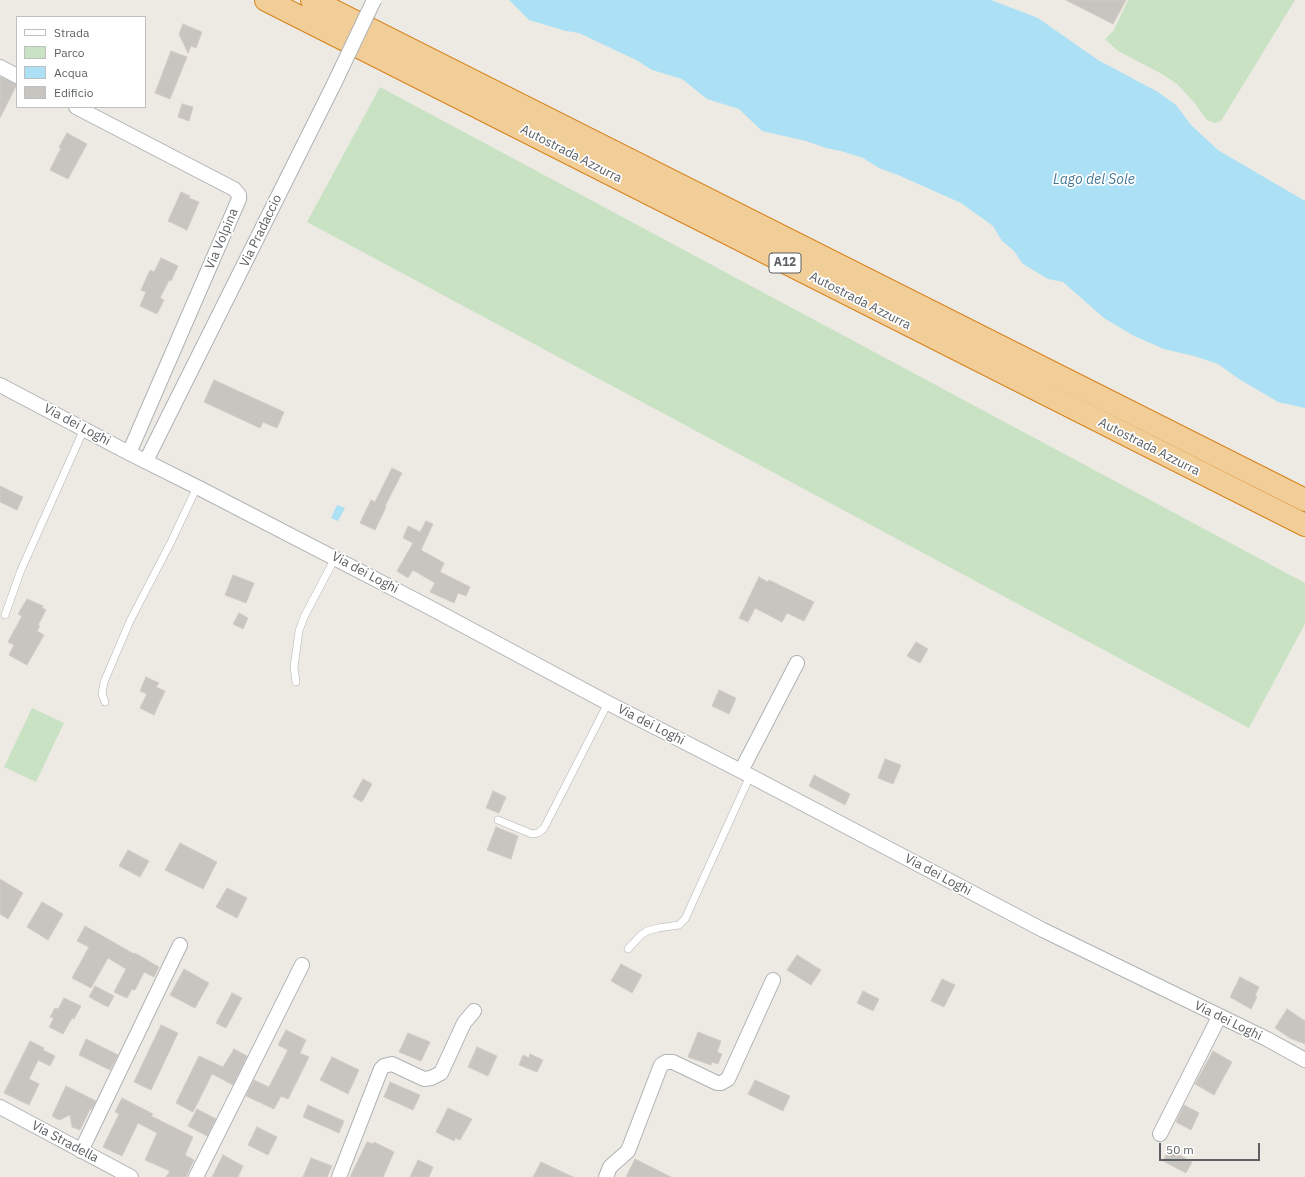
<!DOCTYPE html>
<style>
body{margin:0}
#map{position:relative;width:1305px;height:1177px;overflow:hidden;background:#edeae4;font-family:"IBM Plex Sans",sans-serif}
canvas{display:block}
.legend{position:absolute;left:16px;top:16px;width:130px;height:92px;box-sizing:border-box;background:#fff;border:1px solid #bebfc1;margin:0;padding:5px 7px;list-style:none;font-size:12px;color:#5c6063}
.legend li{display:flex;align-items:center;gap:8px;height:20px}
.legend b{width:20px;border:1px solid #bebfc1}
.scale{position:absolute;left:1159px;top:1143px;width:101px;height:18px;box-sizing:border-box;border:2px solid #5c6063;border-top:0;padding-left:5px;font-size:12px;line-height:14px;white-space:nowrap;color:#5c6063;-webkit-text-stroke:3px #fff;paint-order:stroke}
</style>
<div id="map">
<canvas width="1305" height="1177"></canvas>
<ul class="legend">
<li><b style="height:5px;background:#fff"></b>Strada</li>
<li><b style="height:11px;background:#c8e2c3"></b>Parco</li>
<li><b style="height:11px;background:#ace0f5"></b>Acqua</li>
<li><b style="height:11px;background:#c8c5c1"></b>Edificio</li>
</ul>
<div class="scale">50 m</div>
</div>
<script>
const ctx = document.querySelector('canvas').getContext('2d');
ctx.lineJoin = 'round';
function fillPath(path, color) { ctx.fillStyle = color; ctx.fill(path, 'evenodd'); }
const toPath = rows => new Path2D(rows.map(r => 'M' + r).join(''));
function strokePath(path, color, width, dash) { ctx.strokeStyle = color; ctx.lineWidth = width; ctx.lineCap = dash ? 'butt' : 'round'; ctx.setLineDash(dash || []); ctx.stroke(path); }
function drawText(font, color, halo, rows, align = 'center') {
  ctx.font = font + ' "IBM Plex Sans",sans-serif'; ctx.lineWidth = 3.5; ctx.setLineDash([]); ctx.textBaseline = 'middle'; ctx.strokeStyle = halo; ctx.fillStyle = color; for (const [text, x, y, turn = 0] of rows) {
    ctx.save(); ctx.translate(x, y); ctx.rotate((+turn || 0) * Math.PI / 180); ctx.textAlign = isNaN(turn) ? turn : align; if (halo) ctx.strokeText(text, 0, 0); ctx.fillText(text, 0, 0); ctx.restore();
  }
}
const green = toPath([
 [1128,0,1295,0,1221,121,1215,123,1207,120,1193,101,1177,84,1162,74,1118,51,1105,39,1114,30],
 [380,87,1305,583,1305,624,1249,728,307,222],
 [32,708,64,723,36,782,4,767]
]);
const water = toPath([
 [509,0,991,0,1038,18,1098,60,1158,92,1176,105,1192,126,1218,150,1305,201,1305,408,1278,402,1239,379,1218,364,1194,356,1164,349,1134,336,1104,318,1063,282,1048,279,1023,264,1014,251,1002,241,993,226,961,203,898,175,879,168,863,158,841,151,826,148,806,141,762,131,739,109,707,99,682,79,652,70,636,60,579,33,566,31,529,20],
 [337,505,345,508,338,521,331,518]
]);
const building = toPath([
 [1066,0,1126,0,1113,24,1066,0],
 [183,24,202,32,196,48,191,46,188,53,179,34,183,24],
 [171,51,187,57,170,99,155,93,171,51],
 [0,77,17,84,0,118,0,77],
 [182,104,193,107,189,121,178,117,182,104],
 [67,133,87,144,68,179,50,170,61,148,59,147,67,133],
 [181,192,190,196,189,198,199,202,187,230,168,221,181,192],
 [161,258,178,266,171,281,169,280,160,298,164,300,157,314,140,306,146,292,141,290,150,270,154,272,161,258],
 [214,380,284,412,277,428,263,422,260,428,204,402,214,380],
 [392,468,402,473,385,506,386,507,375,530,360,523,371,500,375,502,392,468],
 [0,486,23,497,17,510,0,502,0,486],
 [426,521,433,524,421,550,444,563,440,572,470,587,466,596,458,593,454,603,430,592,435,583,413,570,408,578,397,571,413,543,403,538,408,526,420,532,426,521],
 [233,575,254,583,246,603,225,595,233,575],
 [759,577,768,582,769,580,814,602,804,621,787,613,782,622,755,608,748,622,739,618,759,577],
 [27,599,43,606,42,608,46,610,38,625,40,626,37,631,44,635,27,665,9,655,14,645,8,642,22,616,18,614,27,599],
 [239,613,248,618,243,629,233,624,239,613],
 [916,642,928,649,920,663,907,656,916,642],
 [146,677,159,683,156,687,165,691,154,715,140,708,147,694,140,691,146,677],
 [719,690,736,698,729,714,712,706,719,690],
 [885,759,901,765,893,784,878,778,885,759],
 [814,775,850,794,845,805,809,786,814,775],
 [363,779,372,784,362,802,353,797,363,779],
 [493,791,506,797,499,813,486,808,493,791],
 [496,827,518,836,511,859,487,850,496,827],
 [180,843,217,862,203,889,165,870,180,843],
 [128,850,149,861,140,877,119,866,128,850],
 [0,879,23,893,8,919,0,914,0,879],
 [227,888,247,898,237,918,216,907,227,888],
 [42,902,63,914,48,940,27,927,42,902],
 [85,926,134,954,135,953,159,967,154,977,144,972,135,990,132,989,127,998,114,992,126,969,108,958,91,988,72,978,89,947,77,941,85,926],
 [797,955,821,970,811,985,787,970,797,955],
 [621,964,642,975,632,993,611,981,621,964],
 [184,969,209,983,195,1008,170,995,184,969],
 [1240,977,1259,987,1255,996,1257,997,1251,1009,1230,997,1240,977],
 [942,979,955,985,944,1007,931,1001,942,979],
 [95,986,114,996,108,1007,89,997,95,986],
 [863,991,879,999,873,1011,857,1003,863,991],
 [232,993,242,998,226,1028,216,1023,232,993],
 [64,998,81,1006,74,1019,72,1018,63,1034,49,1027,54,1018,50,1017,55,1008,58,1009,64,998],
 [1287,1009,1305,1021,1305,1044,1290,1038,1275,1028,1287,1009],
 [161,1025,178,1033,151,1090,134,1082,161,1025],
 [286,1030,306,1040,300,1053,309,1057,288,1099,281,1096,274,1109,246,1096,254,1080,269,1087,288,1050,278,1045,286,1030],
 [698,1032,721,1041,717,1052,722,1054,718,1064,712,1062,711,1065,688,1057,698,1032],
 [408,1033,430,1042,421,1061,399,1052,408,1033],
 [86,1039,118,1055,110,1070,79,1055,86,1039],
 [30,1041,44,1048,43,1050,55,1056,50,1066,38,1060,29,1079,39,1084,29,1105,4,1093,30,1041],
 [477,1047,497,1056,488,1076,468,1067,477,1047],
 [234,1049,247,1056,233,1085,212,1074,193,1112,176,1103,199,1056,223,1067,234,1049],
 [1213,1051,1232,1062,1214,1095,1195,1084,1213,1051],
 [530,1054,543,1060,537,1072,519,1065,523,1055,529,1058,530,1054],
 [332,1057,359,1070,348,1094,320,1080,332,1057],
 [755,1080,790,1096,783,1111,748,1094,755,1080],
 [390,1082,420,1095,413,1110,384,1097,390,1082],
 [66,1086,96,1101,92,1109,90,1109,80,1130,72,1127,70,1115,59,1120,52,1116,66,1086],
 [122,1098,153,1114,151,1116,193,1137,185,1155,194,1160,186,1177,166,1177,170,1171,145,1160,157,1133,138,1123,122,1156,103,1147,119,1114,115,1112,122,1098],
 [308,1105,344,1121,339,1133,303,1117,308,1105],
 [1184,1105,1199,1113,1191,1130,1176,1122,1184,1105],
 [448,1108,472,1119,460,1140,455,1138,454,1141,436,1132,448,1108],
 [197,1109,216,1119,207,1136,188,1126,197,1109],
 [257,1127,277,1137,268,1155,248,1145,257,1127],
 [367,1142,373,1144,374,1142,394,1152,383,1177,350,1177,367,1142],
 [1169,1149,1192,1162,1186,1173,1163,1161,1169,1149],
 [223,1155,243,1166,238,1177,212,1177,223,1155],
 [311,1158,332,1166,327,1177,303,1177,311,1158],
 [635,1159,671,1177,626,1177,635,1159],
 [418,1160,433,1167,429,1177,410,1177,418,1160],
 [541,1162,573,1177,533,1177,541,1162]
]);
const lane = toPath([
 [5,615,21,570,84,429],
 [296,682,294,667,299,631,304,617,335,558],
 [105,702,102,694,104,682,130,621,171,542,197,487],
 [498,820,532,834,538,833,544,828,608,703],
 [628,949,641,935,647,931,658,928,679,925,685,919,750,776]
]);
const street = toPath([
 [0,67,17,76],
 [76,107,234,189,239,195,239,199,129,453],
 [0,385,129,453,197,487,427,606,608,703,741,771,1043,930,1267,1039,1305,1060],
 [146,461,334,84],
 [741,771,797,663],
 [0,1107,131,1177],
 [1160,1134,1219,1017],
 [81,1151,180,945],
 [196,1177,302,965],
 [339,1177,381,1069,384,1066,392,1064,424,1079,431,1078,441,1073,464,1023,474,1011],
 [606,1177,610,1167,628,1151,661,1065,666,1062,673,1062,717,1083,721,1083,728,1079,773,980]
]);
const highway = toPath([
 [266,0,1305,525],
 [312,0,1305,500]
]);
const streetBridge = toPath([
 [334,84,374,0]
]);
const shields = [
 [785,263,32]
];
const shieldNames = [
 ["A12",785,263]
];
const streetNames = [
 ["Autostrada Azzurra",571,154,27],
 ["Via Pradaccio",261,231,-64],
 ["Via Volpina",222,239,-67],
 ["Autostrada Azzurra",860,301,27],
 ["Via dei Loghi",77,425,28],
 ["Autostrada Azzurra",1149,447,27],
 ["Via dei Loghi",365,573,28],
 ["Via dei Loghi",651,725,27],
 ["Via dei Loghi",938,875,28],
 ["Via dei Loghi",1228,1021,26],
 ["Via Stradella",65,1142,28]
];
const waterNames = [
 ["Lago del Sole",1094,180]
];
fillPath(green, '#c8e2c3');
fillPath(water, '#ace0f5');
fillPath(building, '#c8c5c1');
strokePath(building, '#d1cbc3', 1);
strokePath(lane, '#afb2b5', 8);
strokePath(street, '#afb2b5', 16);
strokePath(highway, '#d7811a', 24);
strokePath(lane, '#fff', 7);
strokePath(street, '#fff', 14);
strokePath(highway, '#f1cd97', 22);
strokePath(streetBridge, '#afb2b5', 16, []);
strokePath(streetBridge, '#fff', 14);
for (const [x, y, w] of shields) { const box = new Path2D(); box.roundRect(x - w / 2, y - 10, w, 20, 3); ctx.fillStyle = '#fff'; ctx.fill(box); strokePath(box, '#5c6063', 1); }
drawText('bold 12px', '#5c6063', null, shieldNames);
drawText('13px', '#5c6063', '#fff', streetNames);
drawText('italic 14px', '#447795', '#fff', waterNames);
</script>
